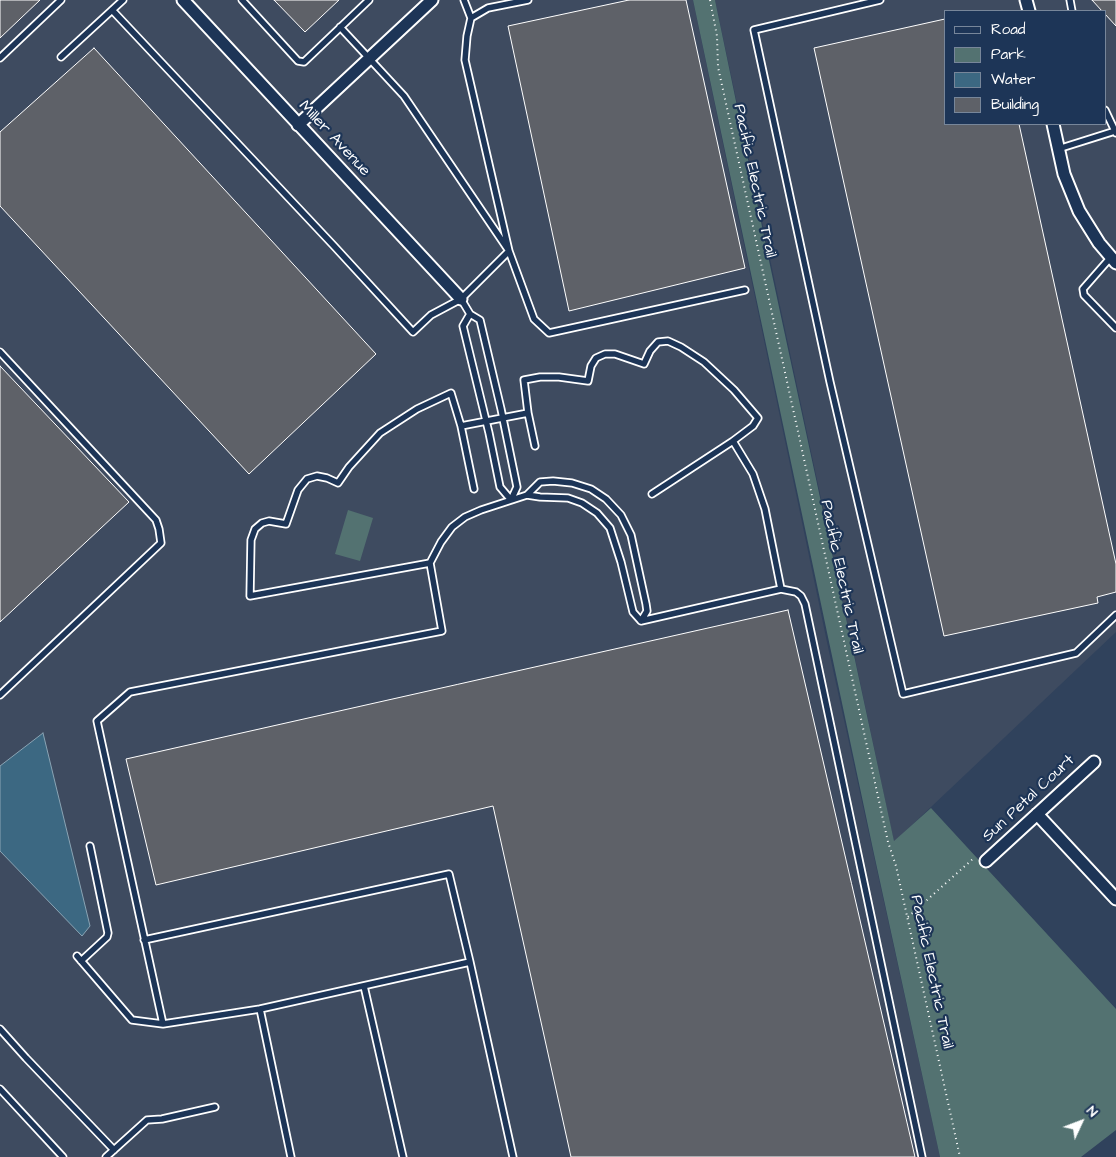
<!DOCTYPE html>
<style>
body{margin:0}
#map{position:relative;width:1116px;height:1157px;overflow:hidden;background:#30425c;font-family:"Architects Daughter",sans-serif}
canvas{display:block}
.legend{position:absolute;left:944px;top:10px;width:162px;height:115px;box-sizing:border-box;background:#1d3557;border:1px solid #77869a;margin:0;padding:6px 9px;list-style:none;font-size:15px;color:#fff}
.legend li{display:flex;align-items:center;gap:10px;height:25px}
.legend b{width:25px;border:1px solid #77869a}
.north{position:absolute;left:1056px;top:1097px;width:50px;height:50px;-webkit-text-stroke:4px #1d3557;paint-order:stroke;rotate:47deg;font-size:14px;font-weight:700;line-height:20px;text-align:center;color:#fff}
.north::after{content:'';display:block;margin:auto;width:18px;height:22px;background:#fff;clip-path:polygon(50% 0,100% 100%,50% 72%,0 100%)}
</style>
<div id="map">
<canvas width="1116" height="1157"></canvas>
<ul class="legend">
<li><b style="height:6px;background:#1d3557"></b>Road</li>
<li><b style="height:14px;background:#537271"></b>Park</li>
<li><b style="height:14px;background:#3c6882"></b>Water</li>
<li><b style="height:14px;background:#5e6168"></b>Building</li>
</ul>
<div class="north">N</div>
</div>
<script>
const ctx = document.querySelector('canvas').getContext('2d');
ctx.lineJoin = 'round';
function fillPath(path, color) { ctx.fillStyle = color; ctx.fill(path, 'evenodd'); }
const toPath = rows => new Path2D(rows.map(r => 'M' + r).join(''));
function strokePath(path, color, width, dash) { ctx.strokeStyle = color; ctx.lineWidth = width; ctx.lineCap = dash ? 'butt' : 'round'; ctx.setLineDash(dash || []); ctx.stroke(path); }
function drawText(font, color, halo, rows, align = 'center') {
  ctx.font = font + ' "Architects Daughter",sans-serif'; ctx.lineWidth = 4.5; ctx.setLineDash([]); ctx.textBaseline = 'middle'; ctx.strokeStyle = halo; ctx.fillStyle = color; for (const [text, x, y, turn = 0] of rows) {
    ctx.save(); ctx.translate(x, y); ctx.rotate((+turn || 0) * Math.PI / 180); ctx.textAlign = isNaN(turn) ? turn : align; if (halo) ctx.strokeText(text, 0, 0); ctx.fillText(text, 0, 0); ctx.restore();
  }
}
const built = toPath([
 [0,0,693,0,828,647,940,1157,0,1157],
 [715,0,1116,0,1116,632,894,842],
 [945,11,1105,11,1105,124,945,124]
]);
const green = toPath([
 [693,0,715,0,771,270,894,841,931,808,1116,1009,1116,1130,1081,1157,940,1157,874,854],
 [348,510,373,518,360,561,335,554]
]);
const water = toPath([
 [43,733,90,926,82,936,0,851,0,766,43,733]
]);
const building = toPath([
 [0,0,40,0,0,38,0,0],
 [274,0,339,0,305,32,274,0],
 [629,0,686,0,745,268,569,311,508,26,629,0],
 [1092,0,1116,0,1116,26,1105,14,1105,11,1102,11,1092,0],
 [945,19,945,124,1019,124,1116,564,1116,592,1097,597,1098,603,944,636,814,48,945,19],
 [94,48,376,354,249,474,0,206,0,132,94,48],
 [0,366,129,502,0,622,0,366],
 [788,610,915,1157,571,1157,493,806,156,885,126,759,788,610]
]);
const path = toPath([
 [710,0,717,36,718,67,888,842,896,866,960,1157],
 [908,917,975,857]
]);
const lane = toPath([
 [242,0,298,61,304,62,369,0],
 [464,0,471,18],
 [880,0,754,30,830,382,903,694,1076,653,1116,615],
 [1070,0,1072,11],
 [112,10,334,246,413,332,431,315,461,299,509,251,465,60,467,36,471,18,488,8,528,0],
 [340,27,404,96,509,251,534,319,549,333,745,290],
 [61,57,123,0],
 [0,58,61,0],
 [1105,110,1116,133],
 [1058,149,1115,131],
 [1111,257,1083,289,1084,295,1116,328],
 [461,299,470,314,480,320,501,409,517,487,511,500],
 [470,314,463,326,489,433,500,487,511,500],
 [0,352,156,520,159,529,161,543,0,695],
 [528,413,535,446],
 [461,426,474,489],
 [652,494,733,441],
 [527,495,540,497,568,498,582,503,597,513,610,528,621,562,633,612,641,621],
 [430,563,250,596,251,540,255,529,262,523,269,521,286,524,298,490,307,479,317,476,327,478,338,483,349,467,380,433,417,409,451,393,461,426,528,413,524,380,540,377,559,377,588,381,591,366,596,358,605,354,615,354,644,364,650,351,658,342,668,341,681,347,704,362,734,390,758,418,753,426,733,441,753,474,765,509,781,589],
 [641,621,781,589,796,592,801,596,805,604,922,1157],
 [144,940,449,874,470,962],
 [77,956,132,1020,163,1024],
 [81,961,107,937,108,933,90,846],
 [364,986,403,1157],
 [260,1009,470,962,513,1157],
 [0,1029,26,1058,114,1150],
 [0,1089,63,1157],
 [106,1157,147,1120,162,1119,215,1107],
 [291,1157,260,1009,163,1024,97,721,130,692,442,631,430,563,441,542,452,527,465,517,481,510,527,495,540,482,553,481,572,483,591,489,606,499,621,515,631,535,646,604,647,611,641,621]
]);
const street = toPath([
 [183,0,461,299],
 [1026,0,1029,11],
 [1053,124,1064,174,1079,211,1099,243,1116,263],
 [298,125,432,0],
 [1037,814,1116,899],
 [986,861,1094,762]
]);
const streetNames = [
 ["Miller Avenue",334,139,47],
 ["Pacific Electric Trail",754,181,78],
 ["Pacific Electric Trail",841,577,78],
 ["Sun Petal Court",1029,799,-43],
 ["Pacific Electric Trail",931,972,78]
];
fillPath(built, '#3e4b60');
fillPath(green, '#537271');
fillPath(water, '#3c6882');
strokePath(water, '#8aa4b4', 1);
fillPath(building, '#5e6168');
strokePath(building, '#fff', 1);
strokePath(lane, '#fff', 9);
strokePath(street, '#fff', 15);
strokePath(path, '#fff', 2, [1, 4]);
strokePath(lane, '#1d3557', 5.5);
strokePath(street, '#1d3557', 11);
drawText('16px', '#fff', '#1d3557', streetNames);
</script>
